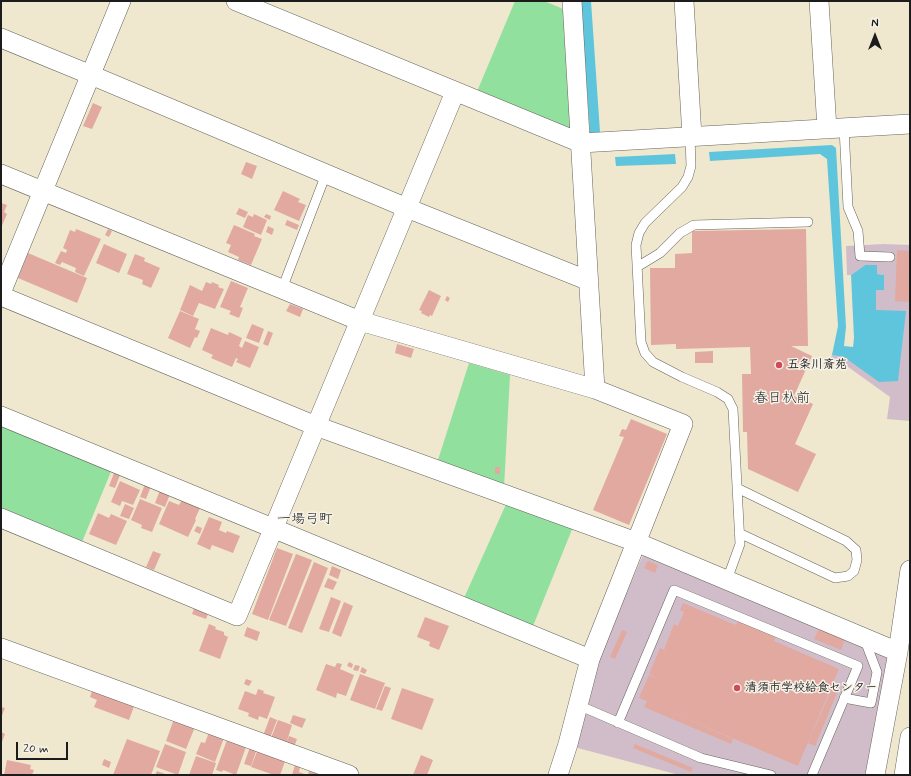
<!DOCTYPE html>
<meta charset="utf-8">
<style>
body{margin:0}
#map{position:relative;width:911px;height:776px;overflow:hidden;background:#efe8cf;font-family:Mynerve,sans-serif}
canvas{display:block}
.frame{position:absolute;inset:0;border:2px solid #1c1c1c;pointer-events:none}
.north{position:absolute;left:855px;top:16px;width:40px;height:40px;-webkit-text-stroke:3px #f7f3e8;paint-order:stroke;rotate:0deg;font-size:11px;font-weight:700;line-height:16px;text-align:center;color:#1c1c1c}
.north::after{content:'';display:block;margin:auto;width:14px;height:18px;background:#1c1c1c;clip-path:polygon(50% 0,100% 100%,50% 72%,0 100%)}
.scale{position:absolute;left:16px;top:742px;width:52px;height:18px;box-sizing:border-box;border:2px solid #1c1c1c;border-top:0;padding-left:5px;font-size:12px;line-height:14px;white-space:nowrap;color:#1c1c1c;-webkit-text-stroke:3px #f7f3e8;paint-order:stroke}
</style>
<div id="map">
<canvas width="911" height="776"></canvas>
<div class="frame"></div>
<div class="north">N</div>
<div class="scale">20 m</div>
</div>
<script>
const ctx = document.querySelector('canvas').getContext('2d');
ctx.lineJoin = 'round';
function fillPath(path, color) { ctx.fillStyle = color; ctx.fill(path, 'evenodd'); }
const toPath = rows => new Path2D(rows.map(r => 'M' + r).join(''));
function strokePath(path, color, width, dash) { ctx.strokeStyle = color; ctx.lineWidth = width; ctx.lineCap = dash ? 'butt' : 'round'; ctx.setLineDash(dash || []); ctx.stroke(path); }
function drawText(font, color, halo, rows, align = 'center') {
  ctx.font = font + ' Mynerve,"Klee One",sans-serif'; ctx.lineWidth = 3; ctx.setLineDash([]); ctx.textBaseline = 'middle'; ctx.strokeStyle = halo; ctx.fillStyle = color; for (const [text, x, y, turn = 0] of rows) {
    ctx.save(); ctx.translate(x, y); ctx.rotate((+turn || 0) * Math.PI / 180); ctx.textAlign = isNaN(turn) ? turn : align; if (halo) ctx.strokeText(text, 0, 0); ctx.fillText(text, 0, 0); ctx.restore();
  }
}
const industrial = toPath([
 [884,244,910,245,910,421,887,419,890,397,844,364,830,362,832,355,844,357,851,361,876,310,876,290,884,290,884,275,877,274,865,265,851,275,847,275,846,246],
 [647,554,884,651,890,661,870,775,679,775,574,747,594,668,642,557]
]);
const green = toPath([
 [515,1,544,1,561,8,566,13,573,127,568,131,476,94],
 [469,363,510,375,504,488,437,463],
 [1,422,112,469,80,547,1,514],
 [507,502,573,527,533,626,464,598]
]);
const water = toPath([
 [581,1,591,1,600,132,590,133],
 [832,145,836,148,846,327,844,346,853,347,854,338,851,275,865,265,877,265,877,274,884,275,884,290,876,290,876,310,906,311,898,381,879,382,844,357,832,355,838,326,827,159,820,154,710,161,709,152],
 [675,154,676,164,616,166,615,157]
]);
const building = toPath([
 [93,103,102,107,92,129,83,126],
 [246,162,257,166,252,179,241,174],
 [283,191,300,199,298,202,306,205,299,221,274,210],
 [1,203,7,205,4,212,7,214,1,228],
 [239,208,248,212,245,218,236,214],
 [254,214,267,220,261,235,243,227,248,215,253,217],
 [266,214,271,216,270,220,264,217],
 [287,220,299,225,297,230,285,225],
 [234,225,255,234,254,236,262,239,251,265,238,260,239,257,228,252,231,245,226,243],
 [268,226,274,229,272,235,266,232],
 [76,229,101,239,84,276,75,272,76,268,62,262,60,265,55,263,61,251,66,253,67,250,63,248,70,230,75,232],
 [108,229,112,231,109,237,105,235],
 [806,229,808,346,791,346,812,356,794,396,813,404,795,444,816,454,798,492,748,469,747,432,743,432,742,374,751,374,750,347,676,349,676,344,651,345,650,268,675,268,675,254,692,253,692,231],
 [104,244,127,254,119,273,96,263],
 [897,250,910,251,910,302,895,301],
 [28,253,87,278,77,303,18,278],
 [135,254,145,258,144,261,160,268,151,288,142,284,143,280,127,274],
 [231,281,248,288,240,307,243,308,239,318,229,314,231,311,220,307],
 [206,282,211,284,212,282,219,285,218,287,224,289,215,309,199,303,193,316,180,310,190,285,202,291],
 [429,290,441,296,432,316,430,315,429,317,421,313,422,311,419,310],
 [447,296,450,298,448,302,445,300],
 [290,304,303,309,300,317,286,311],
 [180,311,199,319,195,329,200,331,197,338,195,337,190,348,168,338],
 [252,324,264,329,259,343,246,338],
 [211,328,228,335,229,332,242,338,239,346,242,348,245,341,259,347,250,368,236,362,238,359,236,358,232,367,211,358,213,355,202,350],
 [268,331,273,333,268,346,263,344],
 [397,344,414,349,411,358,395,353],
 [713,351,713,363,695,363,695,352],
 [631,419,667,434,629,525,593,510,624,437,619,436,622,429,626,430],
 [495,467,500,467,500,474,495,474],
 [114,473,120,475,115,488,109,486],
 [120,481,140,490,133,505,122,501,120,506,111,502],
 [145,484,151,486,146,499,140,497],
 [160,490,170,494,165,507,155,503],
 [140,499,162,508,152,532,141,528,142,525,131,520],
 [182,500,200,508,195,519,196,520,188,537,159,524,169,501,179,505],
 [125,504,134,508,129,519,120,516],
 [98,513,109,518,111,514,127,521,116,545,89,534],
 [209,517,222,522,219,530,226,533,227,531,240,536,233,553,212,545,210,550,197,544],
 [197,526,202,528,200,534,194,531],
 [277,548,293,554,268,620,252,614],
 [153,551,161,554,154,570,146,567],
 [296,554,312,560,286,626,269,620],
 [648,561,658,565,655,573,644,568],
 [314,562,328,568,302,633,288,628],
 [332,566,341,570,338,579,329,575],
 [328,578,337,582,333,590,324,587],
 [331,597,341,601,329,632,319,629],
 [344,602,353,606,341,637,332,633],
 [683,603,736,625,738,620,776,637,774,641,839,669,798,766,659,707,733,739,731,744,644,707,647,701,639,698,649,675,656,678,649,674,660,648,667,651,664,649,674,624,678,626,684,612,680,610],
 [195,606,209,611,206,619,192,614],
 [425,617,449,626,439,650,429,646,430,642,417,637],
 [209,624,216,627,215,629,224,632,224,635,228,637,220,659,199,651],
 [247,627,260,632,257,641,244,636],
 [819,628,845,639,841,650,814,639],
 [622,630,627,632,615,659,610,657],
 [349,662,353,664,352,668,347,666],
 [337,663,342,664,340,669,354,675,346,696,337,693,336,698,316,690,326,664,335,667],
 [355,665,360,666,358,671,353,670],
 [362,667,367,670,365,674,360,672],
 [360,674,385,683,375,709,350,700],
 [246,679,252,681,249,686,244,684],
 [94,685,136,701,129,720,94,707,97,700,90,697],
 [385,686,391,688,382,711,376,709],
 [833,686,839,688,815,746,808,743],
 [402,688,434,699,422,730,391,719],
 [258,689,264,691,263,693,275,697,267,719,259,716,258,720,248,716,249,713,238,709,245,691,256,695],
 [1,707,5,708,1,718],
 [293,715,306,719,302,728,290,723],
 [270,717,277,720,270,738,263,736],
 [174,719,195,727,186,749,166,741],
 [278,720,292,725,286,744,271,738],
 [1,732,5,734,1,744],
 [209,732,224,738,215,762,196,754,201,742,205,743],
 [289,736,297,739,294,747,286,744],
 [228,737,246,747,236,775,223,770,222,772,216,770],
 [127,739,160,751,151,775,113,775],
 [165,744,186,752,178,775,156,767],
 [635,744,693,768,691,772,633,748],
 [250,747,257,749,251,766,244,764],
 [258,749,286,759,280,775,274,775,251,767],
 [421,755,433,760,427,775,413,775],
 [196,756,216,763,212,775,189,775],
 [104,759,111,762,109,768,102,765],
 [7,760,31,765,30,769,34,770,32,775,4,775],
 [295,765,300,767,299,772,307,775,292,775],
 [157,771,168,775,155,775],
 [309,771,321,775,308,775]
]);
const service = toPath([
 [844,128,848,207,858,231,860,256,890,257],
 [690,137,691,166,688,177,682,187,645,223,639,233,636,245,641,342,645,353,653,362,682,377,717,392,728,399,733,409,740,544,727,580],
 [637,267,660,253,680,233,694,225,808,222],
 [282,289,326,174],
 [737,488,846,541,856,550,857,560,854,571,848,576,835,578,739,533],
 [844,698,871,703,877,672,864,638],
 [578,705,701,758,771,775],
 [618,723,674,590,858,666,812,775]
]);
const minor = toPath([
 [236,1,581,143,910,124],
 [572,1,595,389],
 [684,1,692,137],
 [819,1,827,129],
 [1,38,91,75,407,208,589,281],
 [1,174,360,321,595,389,683,424,590,659,568,744,558,775],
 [1,293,121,1],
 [1,296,316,426,636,542,898,652],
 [1,416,590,659],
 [1,518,237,616,455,92],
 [1,648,349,775],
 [875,775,898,652,910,570],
 [904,775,910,737]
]);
const markers = [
 [779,365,4,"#d1495b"],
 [737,688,4,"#d1495b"]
];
const poiNames = [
 ["五条川斎苑",787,365],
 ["清須市学校給食センター",745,688]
];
const quarterNames = [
 ["春日杁前",782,399],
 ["一場弓町",305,520]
];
fillPath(industrial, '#d1bdca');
fillPath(green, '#92e09e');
fillPath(water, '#5fc5dc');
fillPath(building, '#e2a9a0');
strokePath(service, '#66635b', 10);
strokePath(minor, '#66635b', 20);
strokePath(service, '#fff', 9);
strokePath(minor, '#fff', 19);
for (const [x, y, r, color] of markers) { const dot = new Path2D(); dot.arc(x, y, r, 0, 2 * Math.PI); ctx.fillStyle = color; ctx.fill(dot); strokePath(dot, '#f7f3e8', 1.5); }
drawText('bold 12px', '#1c1c1c', '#f7f3e8', poiNames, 'left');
drawText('14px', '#1c1c1c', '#f7f3e8', quarterNames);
</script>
